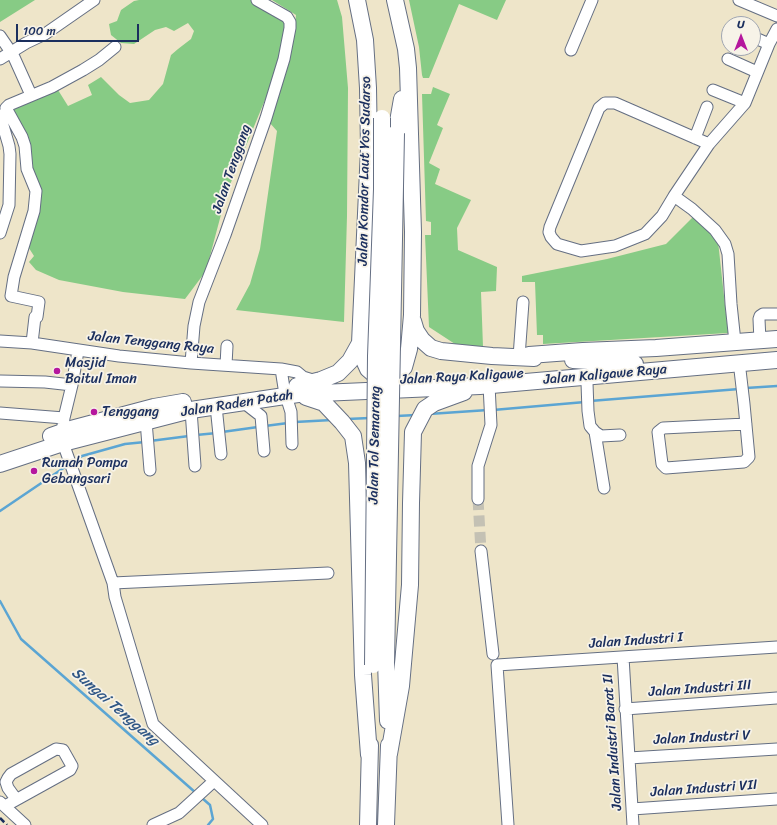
<!DOCTYPE html>
<style>
body{margin:0}
#map{position:relative;width:777px;height:825px;overflow:hidden;background:#eee5c9;font-family:Sriracha,sans-serif}
canvas{display:block}
.north{position:absolute;left:721px;top:16px;width:40px;height:40px;box-sizing:border-box;background:#f7f3e8;border:1px solid #9fa5b1;border-radius:50%;rotate:0deg;font-size:11px;font-weight:700;line-height:16px;text-align:center;color:#1b2f5e}
.north::after{content:'';display:block;margin:auto;width:14px;height:18px;background:#b5179e;clip-path:polygon(50% 0,100% 100%,50% 72%,0 100%)}
.scale{position:absolute;left:16px;top:24px;width:123px;height:18px;box-sizing:border-box;border:2px solid #1b2f5e;border-top:0;padding-left:5px;font-size:12px;line-height:14px;white-space:nowrap;color:#1b2f5e;-webkit-text-stroke:3px #f7f3e8;paint-order:stroke}
</style>
<div id="map">
<canvas width="777" height="825"></canvas>
<div class="north">U</div>
<div class="scale">100 m</div>
</div>
<script>
const ctx = document.querySelector('canvas').getContext('2d');
ctx.lineJoin = 'round';
function fillPath(path, color) { ctx.fillStyle = color; ctx.fill(path, 'evenodd'); }
const toPath = rows => new Path2D(rows.map(r => 'M' + r).join(''));
function strokePath(path, color, width, dash) { ctx.strokeStyle = color; ctx.lineWidth = width; ctx.lineCap = dash ? 'butt' : 'round'; ctx.setLineDash(dash || []); ctx.stroke(path); }
function drawText(font, color, halo, rows, align = 'center') {
  ctx.font = font + ' Sriracha,sans-serif'; ctx.lineWidth = 3.5; ctx.setLineDash([]); ctx.textBaseline = 'middle'; ctx.strokeStyle = halo; ctx.fillStyle = color; for (const [text, x, y, turn = 0] of rows) {
    ctx.save(); ctx.translate(x, y); ctx.rotate((+turn || 0) * Math.PI / 180); ctx.textAlign = isNaN(turn) ? turn : align; if (halo) ctx.strokeText(text, 0, 0); ctx.fillText(text, 0, 0); ctx.restore();
  }
}
const green = toPath([
 [0,0,35,0,0,22],
 [139,0,257,0,288,20,274,78,227,192,206,271,185,299,123,292,59,280,36,270,29,262,34,256,27,245,42,191,32,175,12,110,58,90,68,106,92,95,88,85,101,77,119,95,130,103,149,100,163,84,171,55,178,49,191,39,194,31,188,23,174,31,166,27,155,30,134,44,121,43,111,35,109,24,117,21,121,10,134,1],
 [272,0,337,0,342,17,348,88,347,216,344,322,236,310,250,284,260,249,277,131,269,122,294,38,296,15],
 [409,0,506,0,497,20,459,4,429,78,423,78,422,75,419,47],
 [433,87,450,94,437,125,443,128,429,163,440,169,435,184,471,200,457,228,458,250,497,267,496,291,481,292,483,347,455,344,429,327,425,235,431,235,431,222,426,221,422,94,431,94],
 [693,217,718,241,728,333,543,344,543,335,537,335,535,282,522,282,522,276,607,259,666,244]
]);
const stream = toPath([
 [746,388,777,386],
 [590,401,739,389],
 [493,410,585,402],
 [429,414,488,410],
 [397,416,416,415],
 [347,419,370,418],
 [295,422,332,420],
 [265,426,288,423],
 [222,432,258,427],
 [196,435,217,433],
 [150,441,189,436],
 [74,462,82,456,125,444,145,442],
 [0,511,68,465],
 [0,601,21,639,196,793],
 [202,798,210,805,213,819,208,825]
]);
const minorTunnel = toPath([
 [478,499,481,551]
]);
const minor = toPath([
 [739,0,777,16],
 [0,36,13,55,31,95],
 [753,37,769,44],
 [571,50,592,0],
 [0,59,26,43,45,34,94,0],
 [728,59,757,72],
 [713,90,745,103],
 [0,115,9,146,10,154,9,205,0,233],
 [695,138,707,107],
 [674,196,662,216,645,234,615,246,581,251,557,244,551,237,549,232,550,227,599,108,605,103,615,103,709,144],
 [0,341,32,343,119,356,191,363,281,369,284,388],
 [760,341,759,319,760,316,763,314,777,314],
 [735,342,731,304,728,254,725,244,715,230,692,209,674,196,709,144,745,103,769,44,777,29],
 [32,343,35,317,37,317,39,302,11,296,14,277,34,211,36,191,27,169,25,146,22,137,6,108,9,105,52,87,83,70,99,60,115,47],
 [78,351,72,385,64,418,62,433,63,443,113,583,115,597,153,724,262,825],
 [519,357,523,302],
 [191,363,194,326,199,302,225,235,266,118,284,59,290,28,290,22,287,17,257,0],
 [226,365,227,346],
 [281,369,297,372,303,377,316,381],
 [740,370,744,404,749,457,744,462,666,468,662,464,658,432,663,428,746,424],
 [0,381,45,382,72,385],
 [587,383,588,411,590,426,595,432,601,436,620,435],
 [286,396,291,412,292,444],
 [243,402,261,416,264,451],
 [216,406,221,454],
 [191,410,195,466],
 [0,413,64,418],
 [146,421,150,470],
 [595,432,604,488],
 [478,499,478,466,491,425,489,385],
 [481,551,493,654],
 [113,583,328,573],
 [623,657,633,825],
 [625,709,777,698],
 [629,758,777,749],
 [0,802,25,825],
 [5,806,70,770,72,766,63,750,56,749,11,774,8,778,6,782,8,788,16,799],
 [632,809,777,799],
 [153,825,179,813,214,781],
 [508,825,497,665,777,647]
]);
const highway = toPath([
 [357,0,365,40,368,88,369,149,360,343,363,358,368,369,383,382],
 [396,133,402,99],
 [413,321,416,331,422,340,431,348,441,351,492,356,534,358],
 [523,357,529,355,583,351,656,348,777,339],
 [573,360,635,364],
 [382,381,397,374,404,367,409,349,412,315,413,232,408,68,406,49,395,0],
 [297,386,321,380,338,373,350,361,360,343],
 [306,397,324,403,342,422,353,436,357,463,363,675,369,755],
 [51,436,71,429,154,407,183,402],
 [0,464,63,443,191,410,298,394,480,386,777,360],
 [386,662,388,721],
 [389,754,401,686,410,585,411,503,413,432,425,409,434,403,464,392],
 [368,825,370,745],
 [386,825,389,745]
]);
const rail = toPath([
 [0,818,7,825]
]);
const highwayBridge = toPath([
 [386,662,396,133],
 [373,665,376,356,382,189,382,118]
]);
const markers = [
 [57,371,4,"#b5179e"],
 [94,412,4,"#b5179e"],
 [34,471,4,"#b5179e"]
];
const streetNames = [
 ["Jalan Tenggang",232,169,-71],
 ["Jalan Komdor Laut Yos Sudarso",365,171,-89],
 ["Jalan Tenggang Raya",151,343,6],
 ["Jalan Kaligawe Raya",605,375,-5],
 ["Jalan Raya Kaligawe",462,377,-3],
 ["Jalan Raden Patah",237,404,-9],
 ["Jalan Tol Semarang",375,445,-89],
 ["Jalan Industri I",636,641,-4],
 ["Jalan Industri III",700,689,-4],
 ["Jalan Industri V",702,738,-3],
 ["Jalan Industri Barat II",613,742,-94],
 ["Jalan Industri VII",704,789,-4]
];
const poiNames = [
 ["Masjid",65,363],
 ["Baitul Iman",65,379],
 ["Tenggang",102,412],
 ["Rumah Pompa",42,463],
 ["Gebangsari",42,479]
];
const waterNames = [
 ["Sungai Tenggang",115,707,41]
];
fillPath(green, '#87cb85');
strokePath(stream, '#5ba5d3', 2.5);
strokePath(minorTunnel, '#c4c1b4', 11, [11, 5.5]);
strokePath(minor, '#656f83', 13);
strokePath(highway, '#656f83', 18);
strokePath(minor, '#fff', 11);
strokePath(highway, '#fff', 16);
strokePath(rail, '#1b2f5e', 2.5, [6, 3]);
strokePath(highwayBridge, '#656f83', 18, []);
strokePath(highwayBridge, '#fff', 16);
for (const [x, y, r, color] of markers) { const dot = new Path2D(); dot.arc(x, y, r, 0, 2 * Math.PI); ctx.fillStyle = color; ctx.fill(dot); strokePath(dot, '#f7f3e8', 1.5); }
drawText('14px', '#1b2f5e', '#f7f3e8', streetNames);
drawText('14px', '#1b2f5e', '#f7f3e8', poiNames, 'left');
drawText('italic 15px', '#315887', '#f7f3e8', waterNames);
</script>
